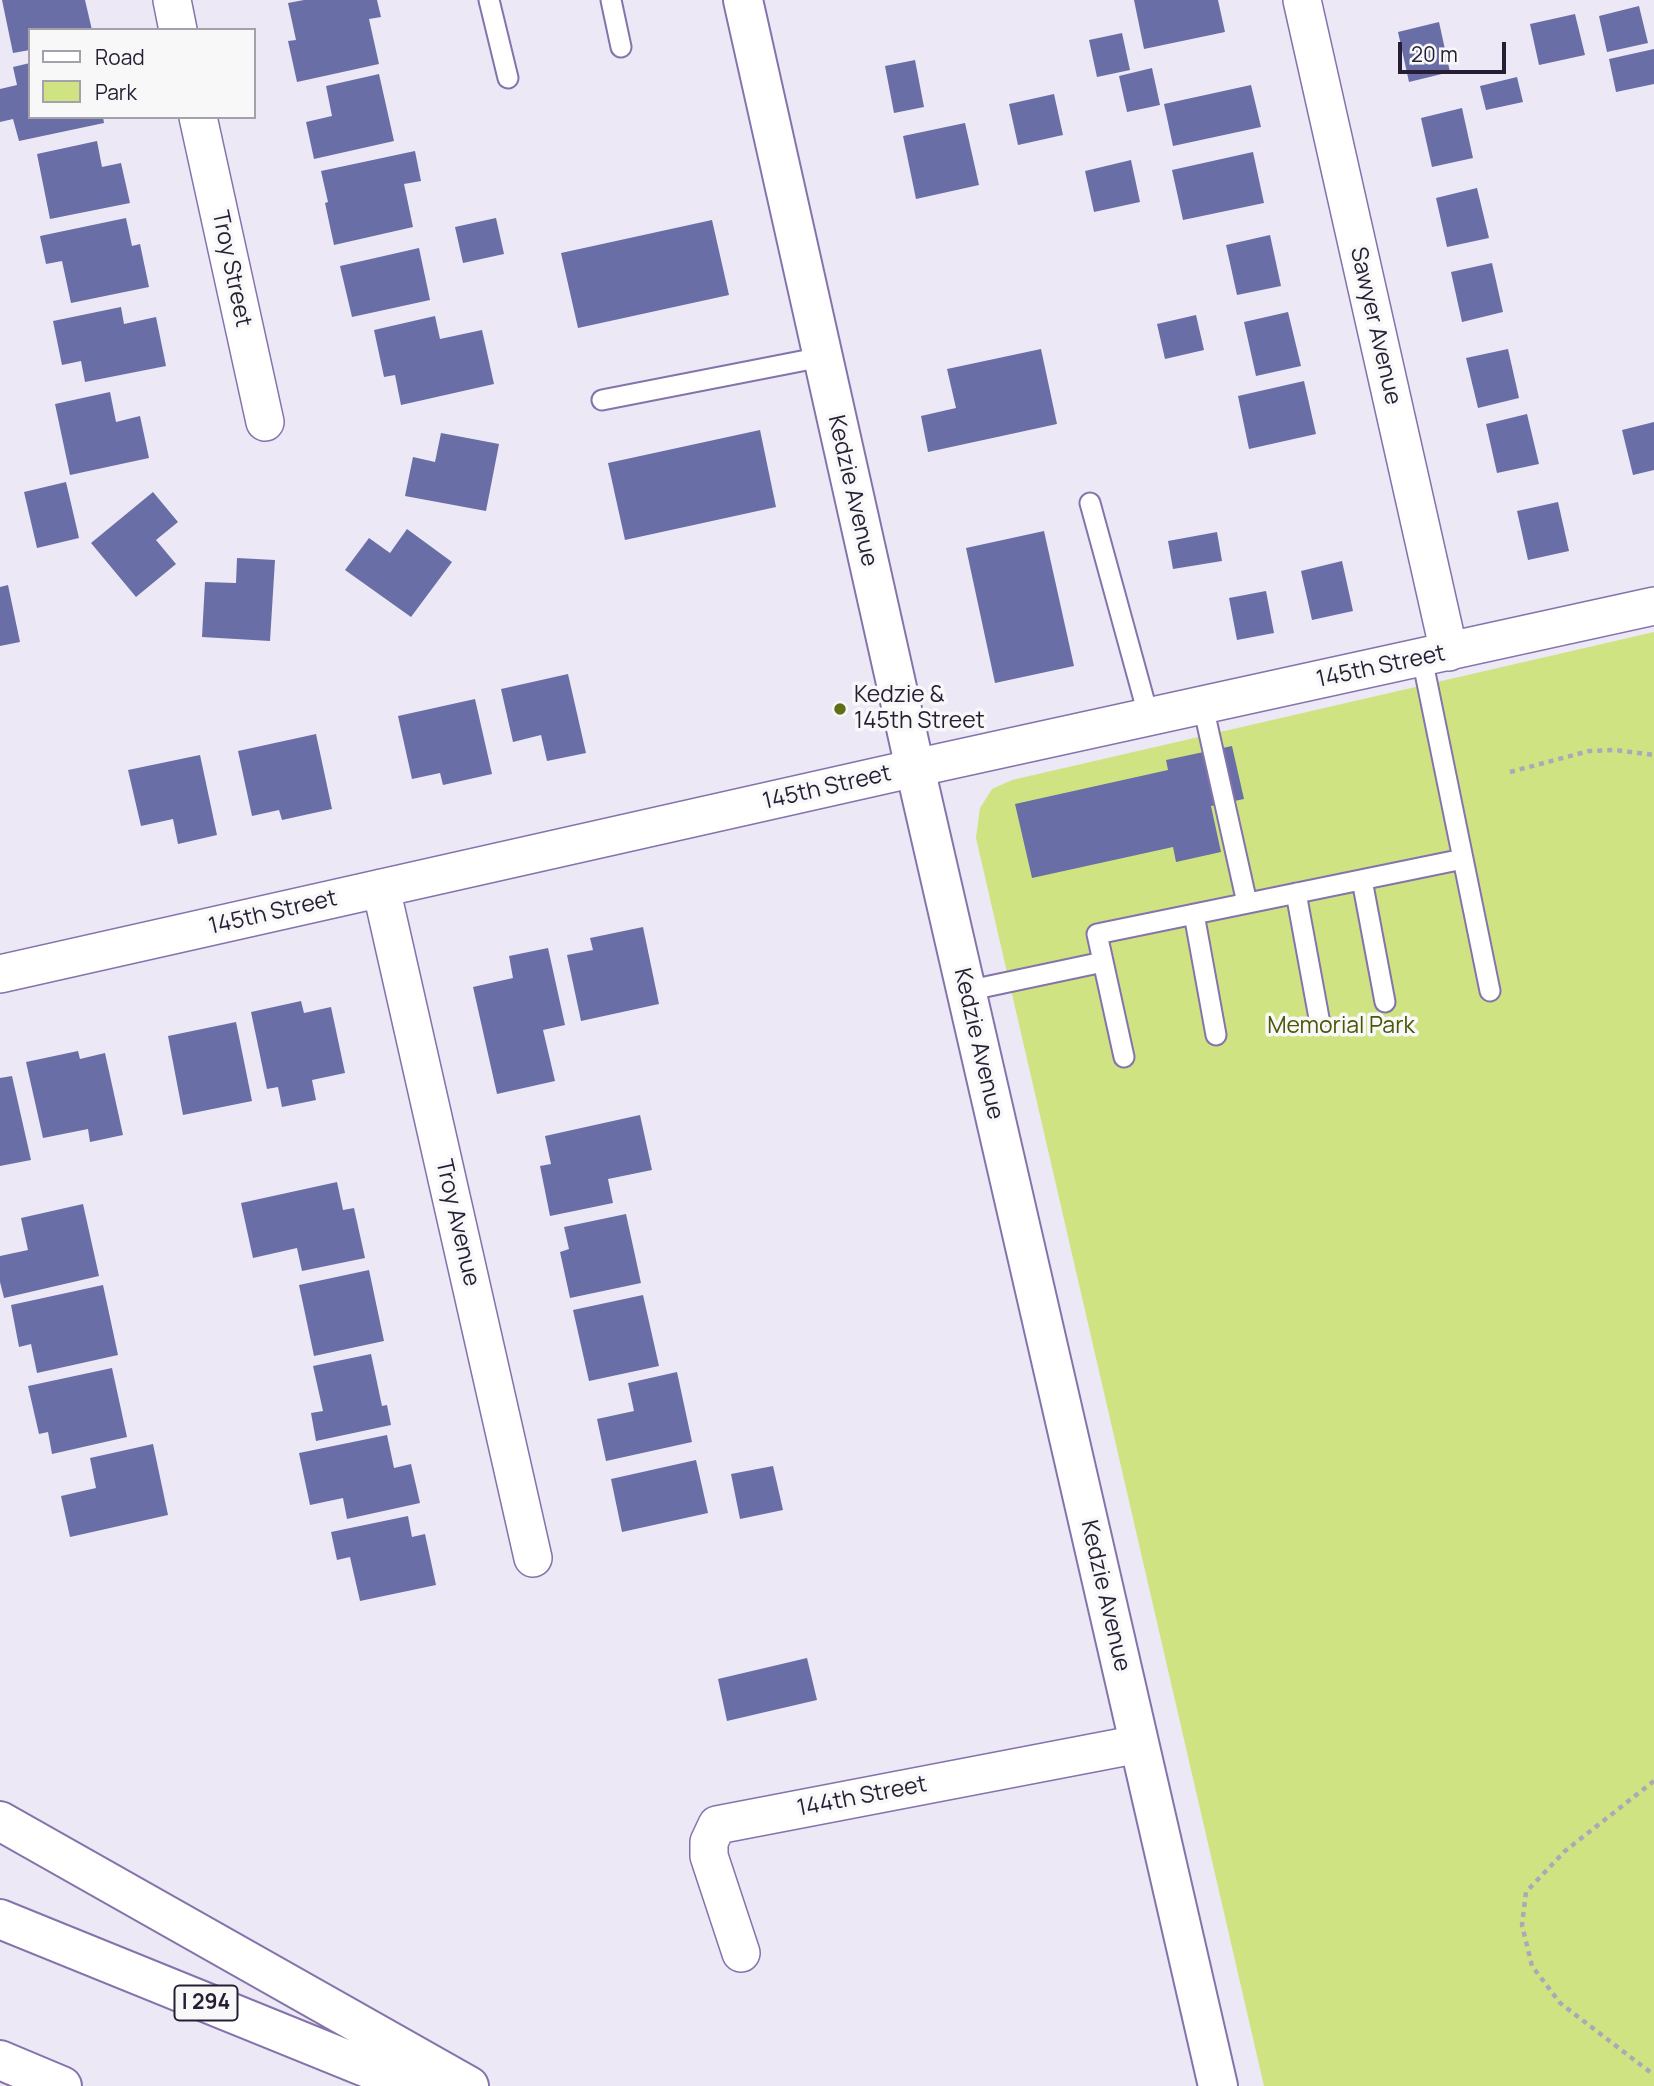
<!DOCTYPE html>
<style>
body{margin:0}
#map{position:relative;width:1654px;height:2086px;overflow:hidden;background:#ece8f5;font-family:Manrope,sans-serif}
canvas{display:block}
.legend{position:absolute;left:28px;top:28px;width:228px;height:91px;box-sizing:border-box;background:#f8f8f8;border:2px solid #a4a1aa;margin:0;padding:9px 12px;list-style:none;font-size:21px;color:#261e35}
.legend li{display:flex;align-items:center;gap:14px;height:35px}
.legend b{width:35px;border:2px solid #a4a1aa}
.scale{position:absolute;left:1398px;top:42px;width:108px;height:32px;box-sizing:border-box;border:4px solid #261e35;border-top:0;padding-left:9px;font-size:21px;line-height:24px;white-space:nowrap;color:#261e35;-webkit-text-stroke:5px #f8f8f8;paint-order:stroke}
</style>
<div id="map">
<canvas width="1654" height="2086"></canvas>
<ul class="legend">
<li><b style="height:9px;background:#fff"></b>Road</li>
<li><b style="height:19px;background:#d0e382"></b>Park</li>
</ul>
<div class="scale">20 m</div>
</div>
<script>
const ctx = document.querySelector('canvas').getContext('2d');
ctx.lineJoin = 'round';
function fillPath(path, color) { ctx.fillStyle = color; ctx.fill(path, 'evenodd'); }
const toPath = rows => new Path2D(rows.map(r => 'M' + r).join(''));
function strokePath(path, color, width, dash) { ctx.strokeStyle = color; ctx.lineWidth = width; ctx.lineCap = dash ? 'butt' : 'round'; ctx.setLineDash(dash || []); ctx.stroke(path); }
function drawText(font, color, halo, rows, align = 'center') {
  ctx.font = font + ' Manrope,sans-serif'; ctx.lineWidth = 7; ctx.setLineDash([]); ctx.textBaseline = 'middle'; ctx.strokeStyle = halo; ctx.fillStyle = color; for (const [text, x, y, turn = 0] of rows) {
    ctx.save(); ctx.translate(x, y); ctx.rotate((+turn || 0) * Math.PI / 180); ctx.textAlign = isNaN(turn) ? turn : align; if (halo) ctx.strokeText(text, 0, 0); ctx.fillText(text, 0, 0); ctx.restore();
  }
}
const green = toPath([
 [1654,632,1654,2086,1264,2086,976,838,980,808,992,789,1012,780]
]);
const building = toPath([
 [2,0,85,0,92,30,30,30,30,50,13,53],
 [304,0,377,0,381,17,369,19,379,64,297,82,288,41,296,40,288,3],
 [1134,0,1218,0,1225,32,1144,49],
 [1639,6,1648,43,1607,52,1599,16],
 [1575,14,1585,55,1539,65,1530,24],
 [1439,22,1450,72,1409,82,1398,32],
 [1122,33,1130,70,1097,77,1089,40],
 [1654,49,1654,84,1616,92,1609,59],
 [915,60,924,107,894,113,885,66],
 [30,63,30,117,103,117,104,123,19,141,13,119,0,122,0,89,17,85,13,67],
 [1152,68,1160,105,1127,112,1119,76],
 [379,74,394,141,314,159,306,122,332,116,326,86],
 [1517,77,1523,102,1486,110,1480,86],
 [1251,85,1261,127,1173,146,1164,104],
 [1054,94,1063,135,1018,145,1009,104],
 [1462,108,1473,158,1432,167,1421,118],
 [965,123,979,185,916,199,903,136],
 [97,141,102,167,121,163,130,203,50,219,37,154],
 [415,151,421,181,404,184,413,227,334,245,325,203,328,202,321,171],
 [1253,152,1264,203,1183,220,1172,170],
 [1131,160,1140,202,1094,212,1085,171],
 [1477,188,1489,238,1447,247,1436,198],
 [126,218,132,246,140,244,149,287,71,303,62,261,46,264,40,236],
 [496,218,504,254,463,263,455,227],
 [712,220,729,295,578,328,561,253],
 [1270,235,1281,286,1237,295,1226,245],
 [419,248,430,300,352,317,340,266],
 [1492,263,1503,312,1462,322,1451,272],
 [121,307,124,324,156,317,166,366,85,382,81,361,62,365,53,321],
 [1288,312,1301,366,1256,376,1244,322],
 [1196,315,1204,350,1165,359,1157,324],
 [435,316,440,339,482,330,494,384,401,405,395,375,384,377,374,330],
 [1041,349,1057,424,928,452,921,416,956,408,947,369],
 [1508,349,1519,398,1478,408,1466,358],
 [1304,381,1316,434,1249,449,1238,396],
 [110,392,116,422,140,416,149,458,70,475,55,404],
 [1527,414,1539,464,1497,473,1486,424],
 [1654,422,1654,470,1633,475,1622,430],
 [760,430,776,507,625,540,608,463],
 [441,433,499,444,486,511,405,496,413,457,435,462],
 [66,482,79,538,37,548,24,492],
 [153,492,178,522,156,540,176,564,136,597,91,543],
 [1558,502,1569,551,1528,560,1517,511],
 [407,529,452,562,411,617,345,570,369,538,390,553],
 [1044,531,1074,666,995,683,966,548],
 [1217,532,1222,561,1173,569,1168,541],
 [237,558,275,560,270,641,202,637,205,582,236,583],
 [1342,561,1353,611,1312,620,1301,571],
 [8,585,20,642,0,646,0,587],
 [1266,591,1274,633,1237,640,1229,598],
 [568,674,586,753,547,761,541,735,513,742,501,689],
 [475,699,492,774,443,785,440,773,412,779,398,716],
 [316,734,332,809,282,820,279,810,252,816,238,751],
 [1232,746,1244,799,1211,806,1221,852,1176,862,1173,847,1032,878,1015,804,1168,770,1166,760],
 [200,755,217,835,178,844,173,819,141,826,128,770],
 [643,927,659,1004,581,1021,567,955,593,950,590,938],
 [548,948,565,1025,543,1030,555,1081,497,1094,473,987,513,978,509,956],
 [301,1001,304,1013,331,1007,345,1073,312,1080,316,1100,282,1107,278,1087,267,1089,251,1012],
 [236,1022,252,1101,183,1115,168,1036],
 [78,1051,80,1059,105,1053,123,1135,90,1142,88,1129,43,1138,26,1062],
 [12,1076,31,1160,0,1166,0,1078],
 [640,1115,652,1170,608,1179,613,1203,550,1216,540,1166,551,1164,545,1136],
 [337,1182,343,1210,354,1208,365,1258,302,1271,297,1248,253,1258,241,1203],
 [83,1204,99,1276,4,1298,0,1282,0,1256,28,1250,21,1218],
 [626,1214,641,1283,570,1298,560,1252,569,1249,564,1227],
 [369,1270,384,1341,314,1356,299,1285],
 [103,1285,118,1355,37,1373,31,1344,19,1347,11,1305],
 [643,1295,659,1366,589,1381,573,1310],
 [371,1354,382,1406,387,1405,391,1425,316,1441,311,1413,323,1411,313,1366],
 [112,1368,127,1437,52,1454,48,1432,39,1434,28,1386],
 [677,1372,692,1442,606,1461,597,1419,634,1411,628,1383],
 [387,1435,394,1468,411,1464,420,1503,347,1519,343,1498,310,1505,299,1453],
 [153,1444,168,1515,70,1537,61,1496,96,1488,90,1458],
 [696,1460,708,1513,622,1532,611,1479],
 [773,1466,783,1510,740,1519,731,1474],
 [408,1516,412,1537,425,1534,436,1585,360,1601,350,1557,337,1560,331,1532],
 [807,1658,817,1700,727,1721,718,1679]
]);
const path = toPath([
 [1510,772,1589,751,1615,750,1654,755],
 [1654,1781,1565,1851,1526,1892,1522,1925,1532,1966,1560,2003,1654,2075]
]);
const lane = toPath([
 [489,0,508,78],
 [611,0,621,47],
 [602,400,822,357],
 [1090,503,1149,718],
 [1422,658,1490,991],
 [1203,706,1247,903],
 [1362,880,1385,1002],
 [1296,893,1319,1018],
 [1194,914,1216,1035],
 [966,991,1103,962],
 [1124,1057,1097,934,1463,859]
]);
const street = toPath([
 [172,0,178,30],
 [1302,0,1449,652],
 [198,117,265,422],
 [381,888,533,1558],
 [0,974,915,768,1654,606],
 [741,1953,709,1856,709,1842,717,1825,1139,1744]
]);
const secondary = toPath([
 [743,0,915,768,1218,2086]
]);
const highway = toPath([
 [0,1821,469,2086],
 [0,1919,412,2086],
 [0,2060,62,2086]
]);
const markers = [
 [840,709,7,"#616e18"]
];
const shields = [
 [206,2003,63]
];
const shieldNames = [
 ["I 294",206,2003]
];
const streetNames = [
 ["Troy Street",231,269,78],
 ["Sawyer Avenue",1375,326,77],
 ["Kedzie Avenue",852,491,77],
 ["145th Street",1381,667,-12],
 ["145th Street",827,788,-13],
 ["145th Street",273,913,-13],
 ["Kedzie Avenue",978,1044,77],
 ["Troy Avenue",457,1223,77],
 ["Kedzie Avenue",1105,1596,77],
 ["144th Street",862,1797,-11]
];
const poiNames = [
 ["Kedzie &",854,696],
 ["145th Street",854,722]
];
const parkNames = [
 ["Memorial Park",1341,1027]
];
fillPath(green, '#d0e382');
fillPath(building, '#696fa6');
strokePath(lane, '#8573ab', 23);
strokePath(street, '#8573ab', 40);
strokePath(secondary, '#8573ab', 42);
strokePath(highway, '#8573ab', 42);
strokePath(path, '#ada8b8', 4.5, [5, 5]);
strokePath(lane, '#fff', 19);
strokePath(street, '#fff', 37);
strokePath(secondary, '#fff', 38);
strokePath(highway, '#fff', 38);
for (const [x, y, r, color] of markers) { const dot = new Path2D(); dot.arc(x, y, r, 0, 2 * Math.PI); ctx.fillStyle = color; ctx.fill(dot); strokePath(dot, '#f8f8f8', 2.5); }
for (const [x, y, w] of shields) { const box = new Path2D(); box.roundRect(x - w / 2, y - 17.5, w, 35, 5); ctx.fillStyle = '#f8f8f8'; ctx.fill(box); strokePath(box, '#261e35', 2); }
drawText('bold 21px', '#261e35', null, shieldNames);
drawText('23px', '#261e35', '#f8f8f8', streetNames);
drawText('23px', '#261e35', '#f8f8f8', poiNames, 'left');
drawText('23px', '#4c5708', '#f8f8f8', parkNames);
</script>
